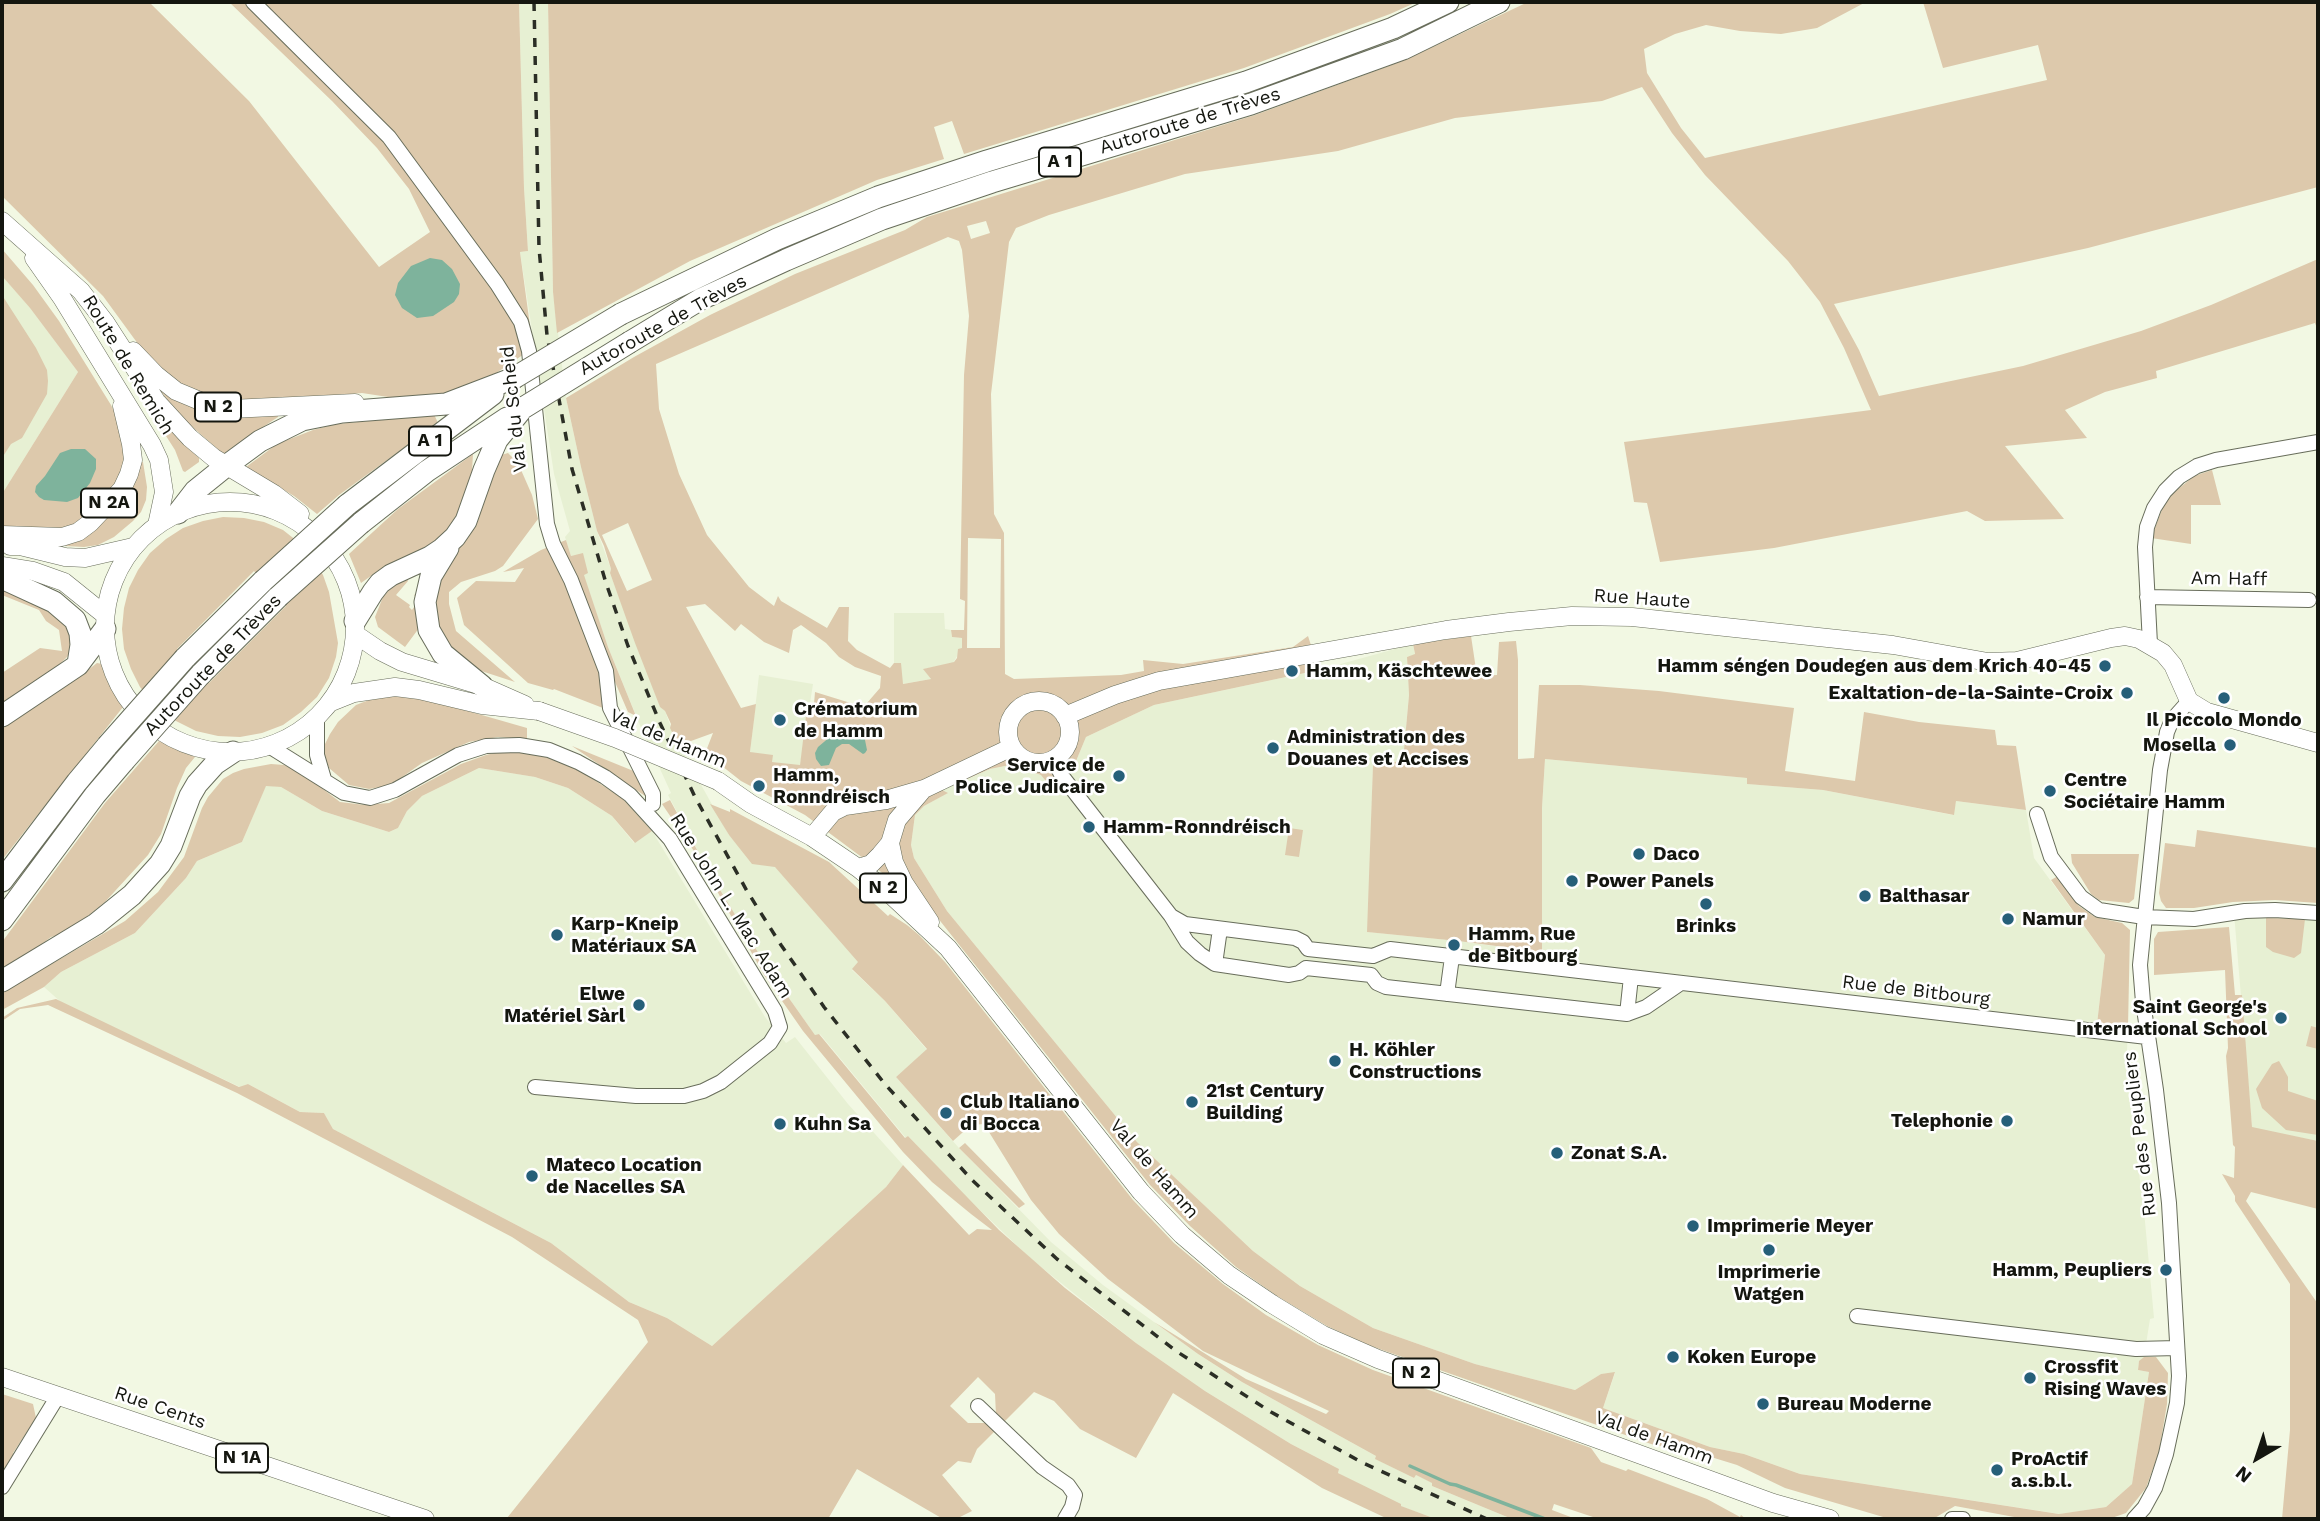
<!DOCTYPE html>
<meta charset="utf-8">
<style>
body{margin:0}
#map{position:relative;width:2320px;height:1521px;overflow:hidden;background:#f2f8e3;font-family:"Work Sans",sans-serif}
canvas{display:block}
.frame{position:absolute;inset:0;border:4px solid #14160f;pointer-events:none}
.north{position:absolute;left:2222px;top:1423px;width:70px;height:70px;-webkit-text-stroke:5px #fff;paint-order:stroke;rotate:219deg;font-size:19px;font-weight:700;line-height:28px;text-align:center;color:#14160f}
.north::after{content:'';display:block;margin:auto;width:24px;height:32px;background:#14160f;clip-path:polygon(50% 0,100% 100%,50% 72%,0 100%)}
</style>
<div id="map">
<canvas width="2320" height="1521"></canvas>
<div class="frame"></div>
<div class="north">N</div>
</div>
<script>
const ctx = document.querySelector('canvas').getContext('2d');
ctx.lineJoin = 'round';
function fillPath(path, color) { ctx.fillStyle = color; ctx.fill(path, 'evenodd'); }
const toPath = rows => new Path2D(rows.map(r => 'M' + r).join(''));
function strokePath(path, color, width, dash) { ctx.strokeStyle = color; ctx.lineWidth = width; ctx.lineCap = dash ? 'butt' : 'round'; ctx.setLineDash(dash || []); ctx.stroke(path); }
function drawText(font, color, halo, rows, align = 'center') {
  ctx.font = font + ' "Work Sans",sans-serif'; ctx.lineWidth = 5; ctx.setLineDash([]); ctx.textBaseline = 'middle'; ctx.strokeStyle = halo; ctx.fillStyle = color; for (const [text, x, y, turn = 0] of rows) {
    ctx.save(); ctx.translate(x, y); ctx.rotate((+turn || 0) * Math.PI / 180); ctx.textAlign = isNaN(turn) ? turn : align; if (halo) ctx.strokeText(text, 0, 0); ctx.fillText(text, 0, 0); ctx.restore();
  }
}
const built = toPath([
 [519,2,548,2,553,292,566,398,581,467,597,531,611,569,610,573,660,706,665,711,675,738,729,835,754,863,775,866,859,962,852,970,885,1001,927,1050,896,1077,959,1148,1051,1242,1103,1285,1198,1354,1242,1382,1376,1456,1376,1459,1414,1478,1416,1475,1433,1483,1432,1486,1512,1519,1436,1519,1400,1506,1338,1473,1339,1469,1291,1444,1205,1391,1136,1343,1031,1259,960,1191,908,1136,906,1138,820,1034,815,1035,767,967,708,870,668,795,671,793,639,723,608,647,583,574,583,554,571,556,565,537,570,531,554,474,520,252,528,251,524,188],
 [2,276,30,308,78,372,2,494],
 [894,613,944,613,945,629,951,630,952,637,962,638,962,648,953,663,924,669,931,679,903,684,894,663],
 [1413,644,1415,655,1407,657,1409,695,1403,761,1373,764,1368,932,1458,941,1522,950,1542,808,1545,759,1748,778,1748,784,1823,790,1953,815,1956,801,2026,810,2034,858,2105,955,2097,1024,2128,1027,2126,1074,2144,1211,2154,1318,2150,1319,2144,1357,2139,1362,2138,1370,2149,1372,2132,1484,2106,1507,2060,1514,1800,1474,1744,1454,1710,1447,1603,1408,1615,1373,1601,1374,1575,1390,1475,1364,1373,1328,1300,1286,1253,1251,1137,1142,947,911,914,858,911,845,915,815,924,806,947,793,941,791,990,769,1010,765,1041,775,1074,766,1086,737,1154,705,1319,670],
 [759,675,813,684,800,766,772,762,750,752],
 [479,768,535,777,568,788,612,816,634,843,652,831,765,1017,786,1043,795,1037,848,1104,903,1165,886,1187,712,1346,667,1318,629,1302,551,1243,333,1129,324,1113,300,1112,248,1084,240,1087,62,1003,44,987,61,972,135,933,186,878,197,861,242,842,266,785,281,787,322,811,389,832,398,828,407,811,422,796],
 [2234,913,2318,913,2318,1141,2252,1128]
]);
const green = toPath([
 [2,2,149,2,249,101,379,267,430,232,409,189,377,148,332,101,229,2,519,2,524,188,528,251,520,252,533,348,483,382,443,397,414,401,362,393,246,403,202,395,171,378,149,359,103,296,2,196],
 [548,2,1417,2,1390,14,1244,68,964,154,952,121,934,127,944,159,877,180,690,261,557,333,553,292],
 [1528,2,1866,2,1817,28,1781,34,1740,31,1706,25,1675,34,1644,49,1647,73,1681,128,1705,158,2047,80,2038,45,1943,68,1923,2,2318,2,2318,187,2088,248,1834,304,1859,350,1879,396,2023,366,2141,331,2211,305,2318,259,2318,331,2315,323,2156,371,2157,378,2105,392,2065,410,2087,438,2005,446,2064,519,1985,521,1967,511,1774,548,1660,562,1647,503,1634,502,1624,442,1871,410,1844,348,1820,302,1788,261,1705,175,1672,133,1642,87,1602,101,1455,118,1338,151,1185,174,1049,215,1016,228,1009,242,991,394,994,514,1004,533,1005,674,1014,679,1121,675,1144,671,1143,660,1183,664,1293,647,1308,636,1319,670,1154,705,1086,737,1074,766,1050,786,1041,775,1010,765,990,769,942,790,948,793,924,806,915,815,911,845,914,858,947,911,1137,1142,1253,1251,1300,1286,1373,1328,1475,1364,1575,1390,1601,1374,1615,1372,1603,1408,1710,1447,1744,1454,1800,1474,2059,1514,2106,1507,2132,1484,2149,1372,2138,1370,2139,1361,2144,1357,2156,1357,2168,1373,2167,1404,2159,1452,2146,1488,2126,1513,2109,1519,2025,1519,1955,1506,1933,1519,1890,1519,1785,1488,1737,1465,1685,1449,1654,1445,1368,1345,1327,1326,1277,1296,1236,1267,1190,1226,1150,1185,937,917,871,864,805,815,741,781,708,755,706,751,713,733,691,741,675,738,670,728,671,724,665,711,660,707,635,643,610,573,611,569,604,546,597,531,581,467,566,398,634,357,710,315,795,274,905,230,927,217,1255,115,1405,60],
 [986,221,990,233,971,239,967,226],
 [948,237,959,241,962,250,969,316,964,375,960,599,965,601,964,630,951,630,952,637,962,638,962,648,958,649,957,658,954,662,923,669,931,679,903,684,901,663,894,663,890,668,857,650,848,641,849,607,839,607,827,628,781,601,778,596,774,606,749,587,707,535,679,474,659,409,656,364],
 [628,523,652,580,627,591,602,535],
 [968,538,1001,539,1000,648,967,648],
 [705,604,735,631,741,624,764,642,789,653,793,630,801,625,826,643,839,657,855,667,881,676,880,688,867,703,857,705,815,692,814,704,807,708,800,765,772,762,773,755,750,752,756,704,741,708,686,607],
 [2,249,33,285,59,321,111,405,119,421,126,446,123,475,85,520,60,531,2,532,2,494,78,372,30,308,2,276],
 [2,295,36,348,47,370,48,381,47,394,22,438,11,444,2,458],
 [153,381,177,400,199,410,208,413,278,414,278,417,223,454,179,415],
 [150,411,199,458,199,462,185,472,183,471,175,450],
 [433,412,438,423,339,495,317,514,294,496,246,467,277,444,313,430,336,424,380,420],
 [508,453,518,463,532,495,538,519,503,566,495,571,461,582,449,592,449,604,456,631,515,682,469,667,437,632,432,592,498,456],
 [473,454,472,471,467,494,460,512,442,537,414,555,382,568,361,583,349,554,398,509],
 [138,462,143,462,147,487,146,500,141,512,133,521,114,537,98,545,84,547,65,546],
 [2212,470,2221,505,2191,505,2191,544,2151,538,2166,499,2194,476],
 [223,517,244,518,264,522,283,530,302,545,311,555,323,575,329,592,338,643,336,657,329,678,317,697,301,712,283,725,262,733,240,737,218,736,196,731,176,721,156,706,140,687,131,669,124,649,122,629,124,608,129,588,138,570,150,553,166,539,183,528,203,521],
 [254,571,268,587,191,664,177,649],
 [278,597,286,606,209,683,195,669],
 [566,540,571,556,583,553,588,573,584,575,608,647,636,716,628,712,599,645,608,710,554,689,553,690,528,683,464,625,457,598,476,581,515,582,524,568,503,572,541,550],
 [407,577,408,581,396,595,410,605,409,607,412,610,419,600,414,595,419,592,422,624,405,647,378,627,375,617,383,597,390,589],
 [2,586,72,624,73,648,67,657,53,671,2,706,2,673,40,648,62,651,59,630,46,621,39,610,2,595],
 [1471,636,1477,676,1497,675,1499,642,1516,641,1518,660,1518,759,1534,758,1539,685,1580,685,1659,691,1794,708,1785,771,1855,781,1864,712,1919,722,1995,730,1997,745,2016,746,2026,810,1956,801,1954,815,1823,790,1747,784,1747,778,1545,759,1542,808,1542,952,1458,941,1367,932,1373,764,1403,761,1409,695,1407,657,1415,654,1413,644],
 [97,663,102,664,106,678,123,707,2,860,2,729,39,702,75,680],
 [396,696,433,701,527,728,527,739,498,737,469,742,422,763,391,785,369,789,349,785,329,768,324,755,325,744,330,734,338,722,356,705,369,700],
 [159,741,195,757,186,768,177,788,161,834,148,855,105,902,83,920,63,934,51,937,2,975,2,942,105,803],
 [572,746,636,772,646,791,645,796],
 [515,748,552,757,585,774,622,798,652,831,635,843,612,816,568,788,535,777,479,768,422,796,407,811,398,828,389,832,322,811,281,787,266,786,242,842,197,861,186,878,135,933,61,972,44,987,2,1010,2,993,125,921,158,892,184,857,202,808,208,797,223,779,233,773,244,769,271,764,284,765,302,773,340,802,365,805,389,803,461,764,486,755],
 [670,800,708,870,767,967,815,1035,819,1034,905,1138,908,1136,999,1230,1065,1288,1136,1343,1205,1391,1291,1444,1339,1469,1338,1473,1401,1504,1401,1506,1436,1519,1388,1519,1322,1488,1173,1393,1136,1458,1080,1429,1054,1401,1034,1392,1004,1422,996,1415,995,1394,978,1377,950,1406,968,1423,989,1423,996,1430,977,1449,971,1463,958,1461,942,1475,972,1511,956,1519,943,1519,857,1469,828,1519,491,1519,490,1518,507,1518,648,1342,638,1320,512,1237,237,1093,48,1005,20,1009,2,1021,2,1018,17,1008,56,999,239,1087,248,1084,300,1112,324,1113,333,1129,551,1243,629,1302,667,1318,712,1346,886,1187,903,1165,969,1235,977,1229,992,1230,971,1214,932,1182,903,1152,803,1031,764,975,698,857,662,804],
 [710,804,730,812,730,809,829,862,888,916,890,914,907,925,919,935,945,962,1133,1200,1174,1243,1223,1284,1266,1315,1318,1345,1373,1370,1591,1448,1601,1462,1626,1471,1628,1469,1707,1499,1740,1517,1741,1515,1746,1519,1599,1519,1554,1504,1552,1510,1576,1519,1523,1519,1515,1517,1512,1519,1432,1486,1432,1483,1416,1475,1414,1478,1375,1459,1376,1456,1242,1382,1198,1354,1154,1322,1246,1379,1326,1414,1329,1411,1203,1351,1108,1279,1059,1234,1031,1200,984,1124,971,1125,953,1141,896,1077,927,1049,885,1001,852,969,858,962,775,867,752,864,729,835],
 [1289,828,1303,830,1299,857,1285,855],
 [2197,830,2318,848,2318,903,2275,900,2233,902,2194,908,2166,908,2161,901,2159,893,2165,843,2195,847],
 [2071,854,2139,854,2134,899,2129,903,2099,900,2091,894,2072,863],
 [2058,876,2079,906,2095,917,2122,923,2130,930,2128,1027,2097,1024,2105,955,2051,880],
 [2266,918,2305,919,2301,953,2294,958,2273,952,2266,947],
 [2229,927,2235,995,2242,995,2252,1127,2318,1141,2318,1209,2251,1192,2246,1201,2318,1304,2318,1519,2282,1519,2290,1430,2290,1284,2235,1201,2235,1196,2222,1174,2234,1178,2235,1147,2233,1145,2226,1056,2228,1048,2225,970,2154,975,2154,939,2158,932],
 [2311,1026,2318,1028,2318,1049,2306,1046],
 [2279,1061,2288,1077,2288,1091,2318,1101,2318,1135,2286,1130,2262,1108,2256,1089,2272,1064],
 [965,1143,1025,1204,1019,1208,959,1148],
 [2,1394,33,1404,36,1418,13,1453,15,1455,2,1477]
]);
const water = toPath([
 [430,258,442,260,452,269,460,284,459,294,454,302,433,316,417,318,402,308,395,295,398,283,411,266],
 [71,449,85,449,96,459,96,469,90,483,78,498,67,502,44,500,39,497,35,492,36,486,45,476,60,453],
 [846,732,860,732,864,735,867,750,865,753,863,754,849,744,842,744,836,748,829,765,821,766,816,759,815,753,818,747,831,736]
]);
const stream = toPath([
 [1410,1466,1450,1484,1456,1485,1545,1519]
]);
const minor = toPath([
 [253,2,389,137,497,284,521,322,529,351,547,524,553,544,571,580,606,671,610,708,653,794,653,804],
 [2147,597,2309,600],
 [2150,644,2145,547,2147,527,2154,508,2165,491,2179,477,2197,466,2216,460,2318,442],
 [317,716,317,755,324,779],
 [269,746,344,793,370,798,395,790,458,755,486,746,519,745,549,750,578,762,605,777,630,795,670,839,775,1011,780,1027,770,1043,721,1082,703,1091,684,1096,636,1096,535,1087],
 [1053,759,1062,776,1171,916,1187,942,1200,954,1215,964,1289,975,1299,973,1306,968,1371,975,1377,983,1386,987,1627,1014,1646,1007,1681,983],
 [2037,814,2051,857,2081,897,2099,910,2144,917,2194,919,2245,911,2275,910,2318,913],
 [1171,916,1185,924,1295,938,1303,942,1308,949,1373,956,1390,949,2147,1037],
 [1215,964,1220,929],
 [1447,994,1452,957],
 [1627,1014,1631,977],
 [1857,1316,2136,1349,2177,1348],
 [978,1406,1042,1467,1068,1485,1075,1495,1072,1507,1065,1519],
 [2,1487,58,1396],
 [1952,1519,1963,1519],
 [2134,1519,2144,1508,2155,1488,2166,1454,2177,1403,2179,1376,2169,1203,2156,1090,2143,1002,2140,965,2160,770,2167,732,2172,720,2189,701]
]);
const major = toPath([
 [2,221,81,291,105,322,156,401,190,438,214,458,274,494,300,514],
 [34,258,62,298,152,445,159,460,164,492,157,525],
 [133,351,156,375,176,391,212,406,231,409,355,403],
 '105 627a125 125 0 1 1 250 0a125 125 0 1 1-250 0Z',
 [2,535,62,537,78,532,90,523,122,489,129,474,133,460,131,444,122,406],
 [10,546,20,546,65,557,85,558,133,547],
 [2,566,33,571,64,582,105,615],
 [355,634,380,651,402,662,482,686,525,705],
 '1008 732a31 31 0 1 1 62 0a31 31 0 1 1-62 0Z',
 [329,703,354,693,395,687,419,690,482,705,539,711],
 [1065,716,1115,695,1159,681,1446,630,1509,622,1572,616,1632,617,1893,645,1988,662,2017,661,2111,638,2125,636,2139,639,2163,653,2173,665,2189,701,2207,712,2318,743],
 [718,781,751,804,812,837,858,868,889,893,948,948,1141,1192,1182,1235,1229,1275,1272,1304,1323,1335,1378,1359,1773,1503,1830,1519],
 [812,837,833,812,845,806,886,800,924,789,1012,747],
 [890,843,894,862,904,883,930,922],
 [858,868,871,864,880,855,890,843,897,820,921,792],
 [2,1377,425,1519]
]);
const highway = toPath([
 [621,314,777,239,878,197,987,161,1246,82,1393,28,1448,2],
 [630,342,701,299,786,260,882,219,992,182,1251,104,1403,49,1499,2],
 [347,505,493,394],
 [178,513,195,491,226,466,260,441,302,420,342,412,446,404,514,378],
 [361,523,427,471,507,418],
 [448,548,431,576,425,602,429,630,443,654,482,686],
 [2,578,54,602,75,620,80,633,81,645,78,664],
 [355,621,373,592,380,583,391,575,430,557,442,549,455,537,466,521,484,470,497,440,523,408],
 [185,658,263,581],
 [201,674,278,597],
 [2,716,78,665,105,629],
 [2,881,77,782,107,746],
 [2,920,95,795,124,761],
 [2,981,96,924,132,895,160,864,171,846,190,796,197,784,215,764,233,752]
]);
const rail = toPath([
 [534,2,539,248,547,335,572,469,606,583,628,646,660,723,695,797,747,891,781,945,824,1007,884,1083,972,1180,1057,1259,1176,1351,1271,1412,1363,1463,1487,1519]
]);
const majorBridge = toPath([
 [539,711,615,738,718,781]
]);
const highwayBridge = toPath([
 [514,378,621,314],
 [523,408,630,342],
 [263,581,347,505],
 [278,597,361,523],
 [107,746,185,658],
 [124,761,201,674]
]);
const markers = [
 [2105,666,7,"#265f79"],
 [1292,671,7,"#265f79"],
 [2127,693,7,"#265f79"],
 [2224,698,7,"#265f79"],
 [780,720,7,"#265f79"],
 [2230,745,7,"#265f79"],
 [1273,748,7,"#265f79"],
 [1119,776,7,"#265f79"],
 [759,786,7,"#265f79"],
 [2050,791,7,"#265f79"],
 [1089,827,7,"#265f79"],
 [1639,854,7,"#265f79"],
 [1572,881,7,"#265f79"],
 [1865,896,7,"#265f79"],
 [1706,904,7,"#265f79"],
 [2008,919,7,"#265f79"],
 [557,935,7,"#265f79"],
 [1454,945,7,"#265f79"],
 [639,1005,7,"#265f79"],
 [2281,1018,7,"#265f79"],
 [1335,1061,7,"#265f79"],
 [1192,1102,7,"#265f79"],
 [946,1113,7,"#265f79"],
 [2007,1121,7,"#265f79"],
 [780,1124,7,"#265f79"],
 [1557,1153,7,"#265f79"],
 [532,1176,7,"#265f79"],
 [1693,1226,7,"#265f79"],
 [1769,1250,7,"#265f79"],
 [2166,1270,7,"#265f79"],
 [1673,1357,7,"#265f79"],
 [2030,1378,7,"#265f79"],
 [1763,1404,7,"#265f79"],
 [1997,1470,7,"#265f79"]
];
const shields = [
 [1060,162,42],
 [218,407,46],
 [430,441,42],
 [109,503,56],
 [883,888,46],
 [1416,1373,46],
 [242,1458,52]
];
const shieldNames = [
 ["A 1",1060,162],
 ["N 2",218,407],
 ["A 1",430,441],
 ["N 2A",109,503],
 ["N 2",883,888],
 ["N 2",1416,1373],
 ["N 1A",242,1458]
];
const streetNames = [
 ["Autoroute de Trèves",1190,121,-17],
 ["Autoroute de Trèves",663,325,-29],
 ["Route de Remich",128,365,59],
 ["Val du Scheid",514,409,-96],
 ["Am Haff",2229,579,1],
 ["Rue Haute",1642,599,4],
 ["Autoroute de Trèves",213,665,-46],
 ["Val de Hamm",668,739,23],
 ["Rue John L. Mac Adam",731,906,58],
 ["Rue de Bitbourg",1916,991,7],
 ["Rue des Peupliers",2140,1134,-97],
 ["Val de Hamm",1154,1169,49],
 ["Rue Cents",160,1408,19],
 ["Val de Hamm",1654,1438,20]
];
const poiNames = [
 ["Hamm séngen Doudegen aus dem Krich 40-45",2091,666,"right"],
 ["Hamm, Käschtewee",1306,671],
 ["Exaltation-de-la-Sainte-Croix",2113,693,"right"],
 ["Crématorium",794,709],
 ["de Hamm",794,731],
 ["Il Piccolo Mondo",2224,720,"center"],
 ["Administration des",1287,737],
 ["Douanes et Accises",1287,759],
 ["Mosella",2216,745,"right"],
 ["Service de",1105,765,"right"],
 ["Police Judicaire",1105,787,"right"],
 ["Hamm,",773,775],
 ["Ronndréisch",773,797],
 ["Centre",2064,780],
 ["Sociétaire Hamm",2064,802],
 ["Hamm-Ronndréisch",1103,827],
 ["Daco",1653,854],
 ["Power Panels",1586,881],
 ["Balthasar",1879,896],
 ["Namur",2022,919],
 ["Karp-Kneip",571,924],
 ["Matériaux SA",571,946],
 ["Brinks",1706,926,"center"],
 ["Hamm, Rue",1468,934],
 ["de Bitbourg",1468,956],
 ["Elwe",625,994,"right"],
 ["Matériel Sàrl",625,1016,"right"],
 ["Saint George's",2267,1007,"right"],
 ["International School",2267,1029,"right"],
 ["H. Köhler",1349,1050],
 ["Constructions",1349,1072],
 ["21st Century",1206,1091],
 ["Building",1206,1113],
 ["Club Italiano",960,1102],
 ["di Bocca",960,1124],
 ["Telephonie",1993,1121,"right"],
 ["Kuhn Sa",794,1124],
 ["Zonat S.A.",1571,1153],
 ["Mateco Location",546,1165],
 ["de Nacelles SA",546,1187],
 ["Imprimerie Meyer",1707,1226],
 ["Hamm, Peupliers",2152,1270,"right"],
 ["Imprimerie",1769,1272,"center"],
 ["Watgen",1769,1294,"center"],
 ["Koken Europe",1687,1357],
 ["Crossfit",2044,1367],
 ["Rising Waves",2044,1389],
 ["Bureau Moderne",1777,1404],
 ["ProActif",2011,1459],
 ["a.s.b.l.",2011,1481]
];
fillPath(built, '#e7f0d3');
fillPath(green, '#ddc9ac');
fillPath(water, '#7eb39c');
strokePath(stream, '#7eb39c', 3.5);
strokePath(minor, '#686d5b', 16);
strokePath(major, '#686d5b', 19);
strokePath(highway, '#686d5b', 23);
strokePath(minor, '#fff', 14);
strokePath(major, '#fff', 18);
strokePath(highway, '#fff', 21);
strokePath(rail, '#2b2e25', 3.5, [9, 9]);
strokePath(majorBridge, '#686d5b', 19, []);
strokePath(highwayBridge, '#686d5b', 23, []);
strokePath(majorBridge, '#fff', 18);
strokePath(highwayBridge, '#fff', 21);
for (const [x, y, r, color] of markers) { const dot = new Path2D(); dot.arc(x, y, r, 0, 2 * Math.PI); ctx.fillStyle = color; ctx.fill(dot); strokePath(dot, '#fff', 2.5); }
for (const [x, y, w] of shields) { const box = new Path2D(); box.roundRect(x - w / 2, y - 14.5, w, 29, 5); ctx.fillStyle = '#fff'; ctx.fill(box); strokePath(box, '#14160f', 2); }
drawText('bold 18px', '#14160f', null, shieldNames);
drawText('19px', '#14160f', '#fff', streetNames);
drawText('bold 19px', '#14160f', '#fff', poiNames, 'left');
</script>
